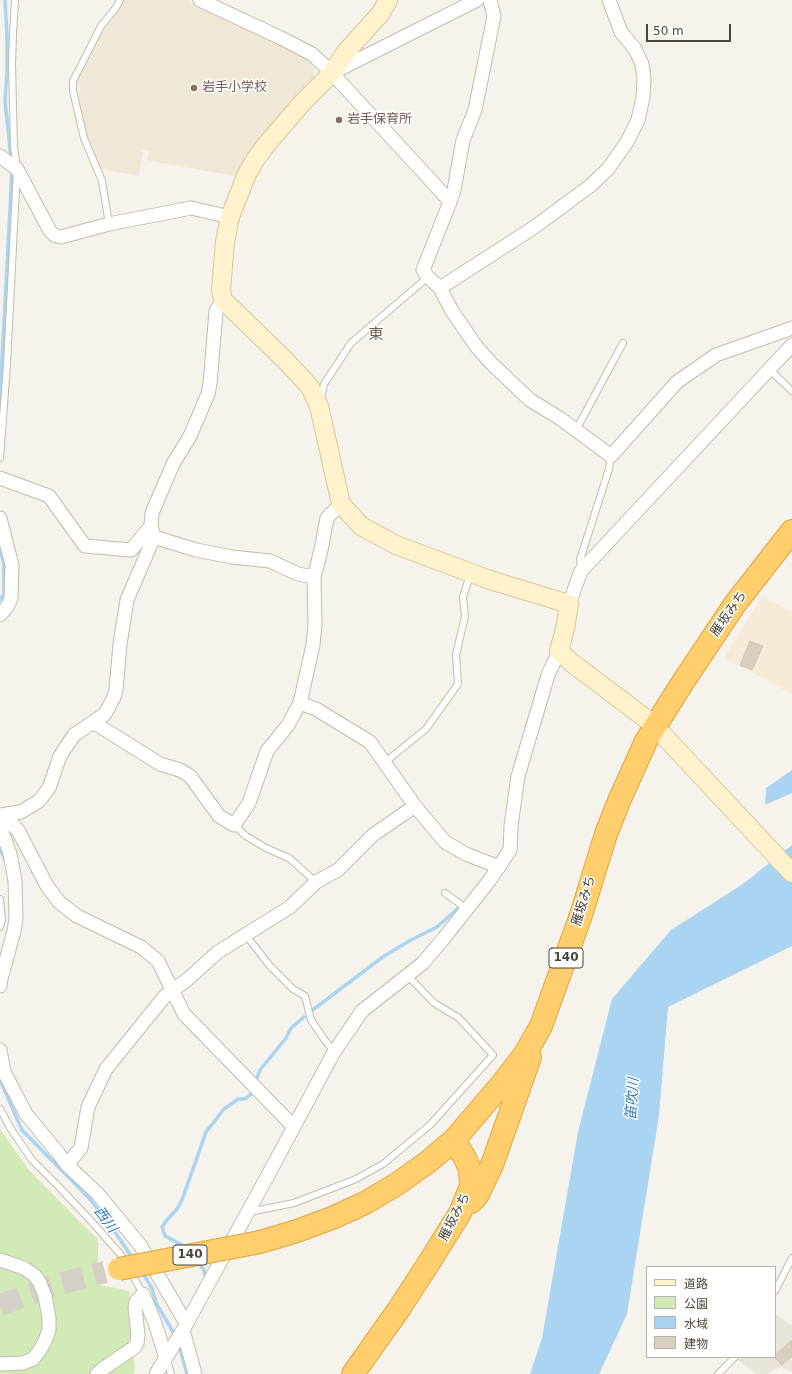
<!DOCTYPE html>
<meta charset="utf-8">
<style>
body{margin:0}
#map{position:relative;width:792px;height:1374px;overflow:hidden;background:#f6f3ec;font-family:"DejaVu Sans","Noto Sans JP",sans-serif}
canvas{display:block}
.legend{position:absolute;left:646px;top:1266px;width:130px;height:92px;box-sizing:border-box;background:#fff;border:1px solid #b7b4b0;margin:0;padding:5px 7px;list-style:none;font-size:12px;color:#4b4439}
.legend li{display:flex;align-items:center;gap:8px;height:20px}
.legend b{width:20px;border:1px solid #b7b4b0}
.scale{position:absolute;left:646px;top:24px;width:85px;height:18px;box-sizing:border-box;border:2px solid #4b4439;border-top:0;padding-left:5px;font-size:12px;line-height:14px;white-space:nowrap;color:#4b4439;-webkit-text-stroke:3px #fff;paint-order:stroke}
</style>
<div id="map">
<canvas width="792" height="1374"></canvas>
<ul class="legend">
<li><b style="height:5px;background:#fff3cd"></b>道路</li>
<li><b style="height:11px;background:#d2eab5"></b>公園</li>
<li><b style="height:11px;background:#a9d4f2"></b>水域</li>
<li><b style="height:11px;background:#d8cfc1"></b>建物</li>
</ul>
<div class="scale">50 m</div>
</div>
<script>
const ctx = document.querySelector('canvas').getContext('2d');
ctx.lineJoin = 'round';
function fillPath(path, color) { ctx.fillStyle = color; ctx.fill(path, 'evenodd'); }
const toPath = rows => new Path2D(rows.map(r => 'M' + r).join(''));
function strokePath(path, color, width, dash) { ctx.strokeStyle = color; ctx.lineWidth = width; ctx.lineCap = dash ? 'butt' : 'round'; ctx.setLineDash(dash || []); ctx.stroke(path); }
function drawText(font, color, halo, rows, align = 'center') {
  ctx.font = font + ' "DejaVu Sans","Noto Sans JP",sans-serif'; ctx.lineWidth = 3; ctx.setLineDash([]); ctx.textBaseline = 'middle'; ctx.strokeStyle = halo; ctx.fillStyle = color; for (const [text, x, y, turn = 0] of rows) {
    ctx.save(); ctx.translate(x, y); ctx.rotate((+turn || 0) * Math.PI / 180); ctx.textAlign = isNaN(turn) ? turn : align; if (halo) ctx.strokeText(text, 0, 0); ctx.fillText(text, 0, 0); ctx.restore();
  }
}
const residential = toPath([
 [775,1314,792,1325,792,1372,781,1367,767,1374,757,1374,735,1358,775,1357]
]);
const commercial = toPath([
 [762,596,792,611,792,694,724,658]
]);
const education = toPath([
 [123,0,188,0,298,52,307,59,314,68,314,77,307,88,239,177,147,160,149,151,143,150,139,176,101,169,87,135,79,96,80,88,77,81,103,31,113,19]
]);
const green = toPath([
 [0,1129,29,1170,78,1220,98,1239,98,1263,100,1285,130,1291,129,1303,135,1371,133,1374,0,1374]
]);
const water = toPath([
 [792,770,792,793,765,805,766,788],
 [792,845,792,946,668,1007,659,1115,627,1314,599,1374,530,1374,542,1338,578,1132,612,999,671,930,743,884]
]);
const stream = toPath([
 [5,0,7,37,7,72,5,101,11,158],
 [0,399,12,170],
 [0,551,4,563,4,594,0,600],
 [0,849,6,862],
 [310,1012,384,956,411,940,437,927,463,904],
 [0,1080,22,1130,89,1198,113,1229,133,1259],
 [255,1083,260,1070,286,1038,291,1028,304,1017],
 [186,1247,165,1236,162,1227,166,1221,177,1209,182,1200,206,1132,224,1109,238,1099,245,1099,251,1094,253,1089],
 [198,1262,204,1270,206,1279],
 [142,1272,152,1288,156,1303,175,1335],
 [179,1345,187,1374]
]);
const building = toPath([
 [750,641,763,646,752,670,740,665,750,641],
 [792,1340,792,1356,782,1365,774,1357,775,1355,792,1340]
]);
const highwayTunnel = toPath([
 [0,1305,59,1284,105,1272]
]);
const lane = toPath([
 [109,224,102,181,84,138,73,91,73,81,101,26,115,9,120,0],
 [769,369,792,391],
 [321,398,324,384,351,343,428,277],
 [576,430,623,343],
 [0,458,7,364,17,169,14,147,12,64,13,34,15,0],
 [581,569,580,560,609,469,611,456],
 [384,763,426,729,458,684,456,655,465,616,463,597,470,575],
 [234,825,246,836,266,848,289,858,316,882],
 [445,893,467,909],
 [0,899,2,920,0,927],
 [245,934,270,966,293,989,305,996,311,1020,324,1039,334,1052],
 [0,1109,11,1129,32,1160,59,1187,92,1222,121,1255,125,1263],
 [249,1212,294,1203,356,1179,383,1164,430,1125,493,1055,459,1018,434,1003,407,975],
 [130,1271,143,1294],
 [775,1291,792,1258],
 [167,1359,171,1374],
 [718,1374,735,1357]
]);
const street = toPath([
 [200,0,279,37,312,54,332,73,435,185,450,202,423,270,428,277,440,288,452,311,476,346,491,363,530,400,561,419,611,456,677,382,716,355,792,328],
 [332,73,477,0],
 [0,156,17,169,50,231,54,235,61,237,109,224,191,208,230,217],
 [450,202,454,190,463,140,475,110,494,16,490,0],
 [440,288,533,228,590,186,608,169,627,142,638,120,643,97,644,79,642,64,635,49,621,32,609,0],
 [0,478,49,496,85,546,131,550,151,526],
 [0,518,12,565,11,599,7,607,0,615],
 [154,537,196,550,232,557,270,561,298,574,314,577],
 [569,604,581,571,792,345],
 [300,703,316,709,370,742,415,806,445,842,466,854,499,867],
 [93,722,160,764,180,770,190,776,219,816,234,825,249,803,267,751,288,725,300,703,313,645,315,624,314,577,321,550,327,518,341,504],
 [0,815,21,812,39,801,49,788,60,756,74,735,105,714,114,697,116,690,120,644,127,600,154,537,151,526,152,513,173,464,190,436,208,394,210,384,216,311,223,300],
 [5,815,19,832,47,886,59,902,77,916,141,947,158,961,184,1014,294,1127],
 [0,825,10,854,15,881,16,919,14,931,1,979,0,986],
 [0,1050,4,1072,26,1114,59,1154,67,1165,98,1194,140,1245,186,1323],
 [67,1165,81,1148,88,1107,106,1069,165,996,188,979,218,952,290,907,316,882,338,870,373,835,415,806],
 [0,1260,24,1268,34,1275,39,1281,45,1296,49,1318,49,1330,45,1341,40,1350,33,1359,23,1363,0,1364],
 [183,1330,195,1374],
 [97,1374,104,1368,135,1347,137,1343,138,1335,135,1307,136,1302,143,1294,155,1323,166,1358],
 [156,1374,183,1330,267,1177,334,1052,362,1011,423,963,444,938,489,881,510,850,511,826,518,776,548,675,559,651]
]);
const secondary = toPath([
 [388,0,381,13,345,53,332,73,303,102,266,145,255,160,246,176,230,217,225,242,221,290,223,300,286,361,310,387,319,406,341,504,361,526,396,545,490,580,569,604,565,629,559,651,572,663,645,718,665,737,792,873]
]);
const highway = toPath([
 [471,1202,477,1196,492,1165,530,1057],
 [260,1242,297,1231,332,1218,365,1203,397,1184,428,1162,454,1140],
 [353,1374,399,1309,432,1258,460,1213,471,1186,470,1170,465,1158,454,1140,501,1085,525,1054,541,1026,581,915,606,834,619,801,646,741,683,682,735,604,792,531]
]);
const highwayBridge = toPath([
 [119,1269,260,1242]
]);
const markers = [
 [194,88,4,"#8d6e63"],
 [339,120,4,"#8d6e63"]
];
const shields = [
 [566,958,34],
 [190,1255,34]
];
const shieldNames = [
 ["140",566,958],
 ["140",190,1255]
];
const educationNames = [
 ["岩手小学校",202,88],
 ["岩手保育所",347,120]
];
const streetNames = [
 ["雁坂みち",729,614,-55],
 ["雁坂みち",584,901,-73],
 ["雁坂みち",455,1217,-63]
];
const waterNames = [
 ["笛吹川",633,1099,-86],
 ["西川",105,1220,53]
];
const quarterNames = [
 ["東",376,335]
];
fillPath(residential, '#eae5da');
fillPath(commercial, '#f7ead8');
fillPath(education, '#efe8d6');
fillPath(green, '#d2eab5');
fillPath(water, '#a9d4f2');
strokePath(stream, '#a9d4f2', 3.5);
fillPath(building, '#d8cfc1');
strokePath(building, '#d3c7b4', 1);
strokePath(highwayTunnel, '#d4d0c8', 22, [22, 11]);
strokePath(lane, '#c2bbae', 8);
strokePath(street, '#c2bbae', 15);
strokePath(secondary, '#d6c79b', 20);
strokePath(highway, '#e0a43c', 24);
strokePath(lane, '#fff', 6);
strokePath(street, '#fff', 13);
strokePath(secondary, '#fff3cd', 18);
strokePath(highway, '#ffcf6e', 22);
strokePath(highwayBridge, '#e0a43c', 24, []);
strokePath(highwayBridge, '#ffcf6e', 22);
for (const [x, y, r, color] of markers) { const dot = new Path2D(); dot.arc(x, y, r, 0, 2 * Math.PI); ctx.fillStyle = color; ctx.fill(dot); strokePath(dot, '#fff', 1.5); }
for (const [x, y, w] of shields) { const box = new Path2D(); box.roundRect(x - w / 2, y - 10, w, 20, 3); ctx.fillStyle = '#fff'; ctx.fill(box); strokePath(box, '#4b4439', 1); }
drawText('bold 12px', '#4b4439', null, shieldNames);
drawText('13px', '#785e54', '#fff', educationNames, 'left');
drawText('13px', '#4b4439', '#fff', streetNames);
drawText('italic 14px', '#2e7ab2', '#fff', waterNames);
drawText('15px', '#6e6250', '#fff', quarterNames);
</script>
